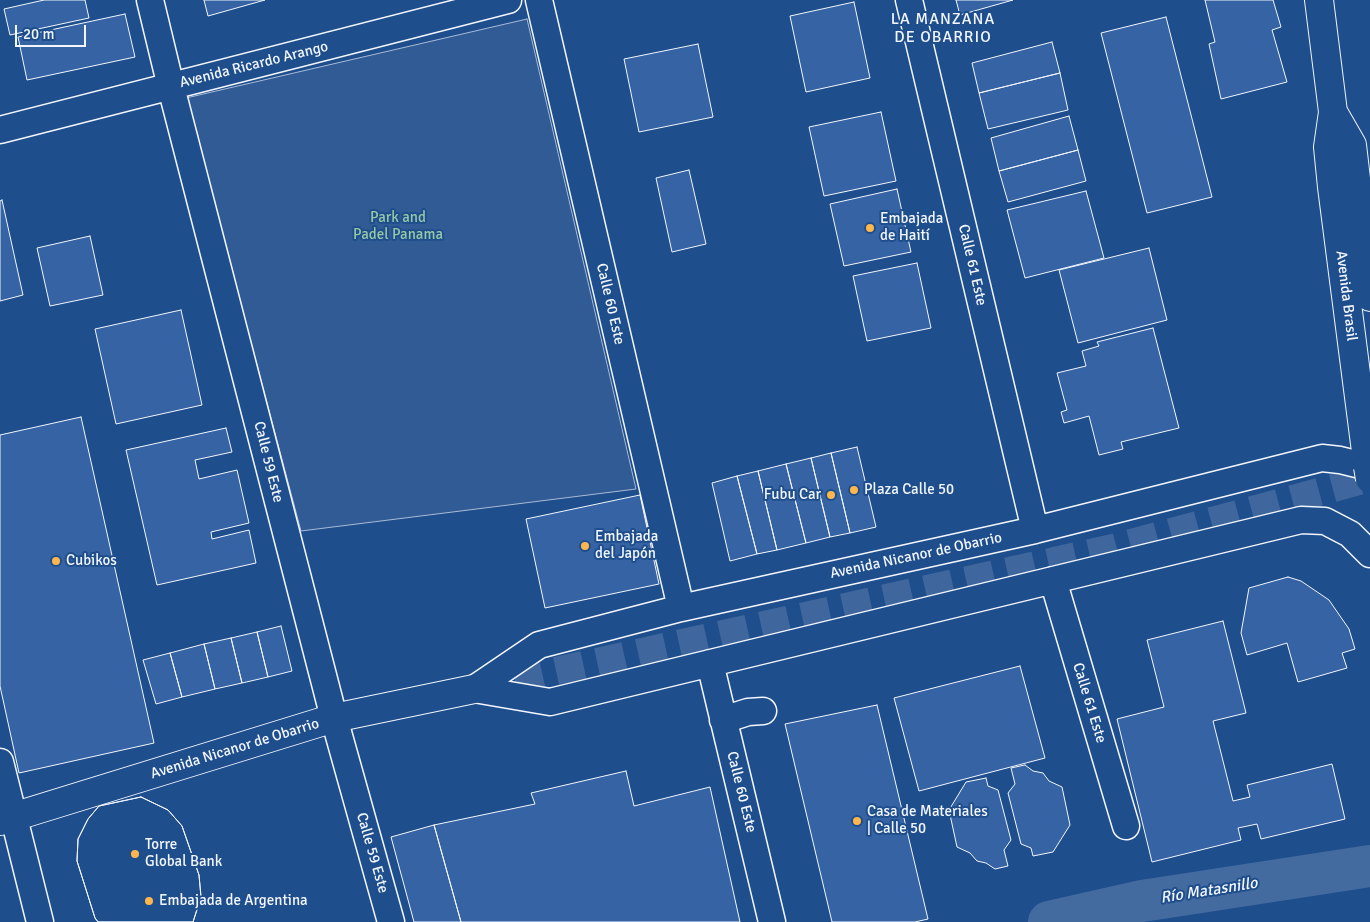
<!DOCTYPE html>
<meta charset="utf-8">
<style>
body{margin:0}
#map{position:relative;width:1370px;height:922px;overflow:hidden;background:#1f4e8c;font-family:Signika,sans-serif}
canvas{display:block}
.scale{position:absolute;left:15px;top:25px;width:71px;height:22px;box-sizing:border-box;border:2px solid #f2f6ff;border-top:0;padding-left:6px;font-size:15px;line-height:18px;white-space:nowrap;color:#f2f6ff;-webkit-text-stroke:4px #1f4e8c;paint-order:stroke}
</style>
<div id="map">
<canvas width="1370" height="922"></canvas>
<div class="scale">20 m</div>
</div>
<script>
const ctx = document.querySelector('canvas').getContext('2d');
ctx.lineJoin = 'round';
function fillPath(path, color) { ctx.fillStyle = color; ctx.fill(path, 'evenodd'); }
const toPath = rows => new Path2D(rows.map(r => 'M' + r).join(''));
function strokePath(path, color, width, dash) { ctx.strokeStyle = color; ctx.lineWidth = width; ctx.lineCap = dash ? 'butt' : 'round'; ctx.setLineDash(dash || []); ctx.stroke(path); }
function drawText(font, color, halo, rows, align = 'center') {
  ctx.font = font + ' Signika,sans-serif'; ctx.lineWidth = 4; ctx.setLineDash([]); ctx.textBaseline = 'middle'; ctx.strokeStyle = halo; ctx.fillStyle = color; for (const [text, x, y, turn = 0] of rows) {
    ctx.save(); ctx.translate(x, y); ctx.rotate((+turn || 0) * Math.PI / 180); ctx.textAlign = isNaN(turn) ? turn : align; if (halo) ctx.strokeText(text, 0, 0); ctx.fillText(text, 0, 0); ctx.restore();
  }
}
const green = toPath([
 [527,19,636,489,301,531,186,98,527,19]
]);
const river = toPath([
 [1049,922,1142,901,1370,866]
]);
const building = toPath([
 [44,0,85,0,89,18,10,35,4,9,44,0],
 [204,0,265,0,208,16,204,0],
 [956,0,1013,0,960,15,956,0],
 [1205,0,1273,0,1281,27,1272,30,1287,82,1221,99,1209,44,1215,42,1205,0],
 [854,2,870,78,806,92,790,16,854,2],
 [125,14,135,57,27,80,18,37,125,14],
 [1166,17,1212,197,1147,213,1101,33,1166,17],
 [1052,42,1060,73,979,93,972,63,1052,42],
 [698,44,713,117,639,132,624,59,698,44],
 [1060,73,1068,110,988,129,979,93,1060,73],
 [881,112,896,181,824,196,809,127,881,112],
 [1069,116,1078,150,999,171,991,138,1069,116],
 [1078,150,1086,181,1008,202,999,171,1078,150],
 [689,170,706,244,672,252,656,178,689,170],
 [897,189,911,252,844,266,830,204,897,189],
 [1086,191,1104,258,1025,278,1007,210,1086,191],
 [2,200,23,295,0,301,0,201,2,200],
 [90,236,103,295,50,306,37,248,90,236],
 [1149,248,1167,320,1078,343,1059,270,1149,248],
 [917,263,931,328,867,341,853,276,917,263],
 [181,310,202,405,116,424,95,329,181,310],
 [1153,328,1179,428,1121,442,1123,449,1099,455,1089,416,1064,423,1061,412,1067,410,1057,373,1086,366,1082,351,1099,346,1097,342,1153,328],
 [81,417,154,743,19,773,0,686,0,435,81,417],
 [226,428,232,452,195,460,199,479,237,470,249,523,211,532,212,539,249,530,256,563,157,585,126,450,226,428],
 [857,447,876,527,850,533,831,453,857,447],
 [831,453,850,533,830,537,811,458,831,453],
 [811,458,830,537,806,543,786,464,811,458],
 [786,464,806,543,777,550,758,471,786,464],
 [758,471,777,550,757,554,737,476,758,471],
 [737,476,757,554,730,561,712,483,737,476],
 [640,495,659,584,545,608,526,519,640,495],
 [1288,577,1301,581,1329,600,1349,629,1355,649,1342,653,1347,668,1298,682,1287,643,1247,655,1241,633,1249,588,1288,577],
 [1223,621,1246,713,1213,721,1233,801,1250,797,1247,785,1332,764,1345,819,1261,839,1257,824,1238,828,1241,840,1152,862,1117,719,1164,707,1147,640,1223,621],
 [281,626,292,671,268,677,257,632,281,626],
 [257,632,268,677,242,683,231,638,257,632],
 [231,638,242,683,215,689,204,644,231,638],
 [204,644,215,689,182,697,170,653,204,644],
 [170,653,182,697,156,704,143,660,170,653],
 [1020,666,1045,758,919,791,894,698,1020,666],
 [877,705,928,919,915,922,832,922,785,724,877,705],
 [1025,765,1033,771,1043,773,1049,781,1062,787,1070,825,1053,852,1033,856,1031,848,1021,844,1008,793,1015,784,1011,768,1025,765],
 [626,771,634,806,710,787,740,922,461,922,434,825,535,804,531,793,626,771],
 [986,778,988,786,998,790,1011,840,1004,850,1008,866,995,869,986,863,977,861,970,853,957,847,949,810,966,782,986,778],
 [141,797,168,810,182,826,199,875,201,897,193,922,98,922,95,918,77,861,78,839,88,819,99,806,141,797],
 [141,797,168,810,182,826,199,875,201,897,193,922,98,922,95,918,77,861,78,839,88,819,99,806,141,797],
 [434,825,461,922,414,922,391,837,434,825]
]);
const majorTunnel = toPath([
 [474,689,1113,548,1370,478]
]);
const minor = toPath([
 [150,0,171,87,334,718,391,922],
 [539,0,681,608],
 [909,0,1035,530],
 [0,130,508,0],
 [1053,580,1126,826],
 [710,663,772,922],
 [474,689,539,645,681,608,1035,530,1322,458,1340,460,1368,467],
 [474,689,550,702,1301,520,1325,521,1350,534,1370,554],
 [723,720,748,712,763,711],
 [0,762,40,922]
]);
const major = toPath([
 [1319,0,1333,112,1328,147,1332,187,1368,467],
 [1333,112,1352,145,1370,297],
 [0,821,334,718,474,689]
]);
const majorBridge = toPath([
 [1368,467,1370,479]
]);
const markers = [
 [870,228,5,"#ffb74d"],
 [854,490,5,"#ffb74d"],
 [831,495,5,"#ffb74d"],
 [585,546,5,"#ffb74d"],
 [56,561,5,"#ffb74d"],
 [857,821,5,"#ffb74d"],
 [135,854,5,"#ffb74d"],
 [149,901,5,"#ffb74d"]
];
const streetNames = [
 ["Avenida Ricardo Arango",254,65,-14],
 ["Calle 61 Este",972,265,77],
 ["Avenida Brasil",1346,296,83],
 ["Calle 60 Este",610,304,77],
 ["Calle 59 Este",268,462,76],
 ["Avenida Nicanor de Obarrio",916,556,-12],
 ["Calle 61 Este",1089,703,73],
 ["Avenida Nicanor de Obarrio",235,749,-17],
 ["Calle 60 Este",741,792,76],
 ["Calle 59 Este",372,853,74]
];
const parkNames = [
 ["Park and",398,218],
 ["Padel Panama",398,235]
];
const poiNames = [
 ["Embajada",880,219],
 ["de Haití",880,236],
 ["Plaza Calle 50",864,490],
 ["Fubu Car",821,495,"right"],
 ["Embajada",595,537],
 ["del Japón",595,554],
 ["Cubikos",66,561],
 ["Casa de Materiales",867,812],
 ["| Calle 50",867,829],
 ["Torre",145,845],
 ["Global Bank",145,862],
 ["Embajada de Argentina",159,901]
];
const neighbourhoodNames = [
 ["LA MANZANA",943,20],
 ["DE OBARRIO",943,38]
];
const waterNames = [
 ["Río Matasnillo",1209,891,-9]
];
fillPath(green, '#305b95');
strokePath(green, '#a8bbd7', 1);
strokePath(river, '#446ba0', 42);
fillPath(building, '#3563a3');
strokePath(building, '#f2f6ff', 1);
strokePath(majorTunnel, '#3f679d', 28, [28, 14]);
strokePath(minor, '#f2f6ff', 29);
strokePath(major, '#f2f6ff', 30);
strokePath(minor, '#1f4e8c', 26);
strokePath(major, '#1f4e8c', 28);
strokePath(majorBridge, '#f2f6ff', 30, []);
strokePath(majorBridge, '#1f4e8c', 28);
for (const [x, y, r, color] of markers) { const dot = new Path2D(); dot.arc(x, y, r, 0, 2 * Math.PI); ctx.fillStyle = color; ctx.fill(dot); strokePath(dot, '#1f4e8c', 2); }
drawText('15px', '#f2f6ff', '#1f4e8c', streetNames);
drawText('15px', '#97c8a6', '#1f4e8c', parkNames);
drawText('15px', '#f2f6ff', '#1f4e8c', poiNames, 'left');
ctx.letterSpacing = '1px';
drawText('16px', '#f2f6ff', '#1f4e8c', neighbourhoodNames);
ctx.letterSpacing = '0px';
drawText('italic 16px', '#f2f6ff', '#1f4e8c', waterNames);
</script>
